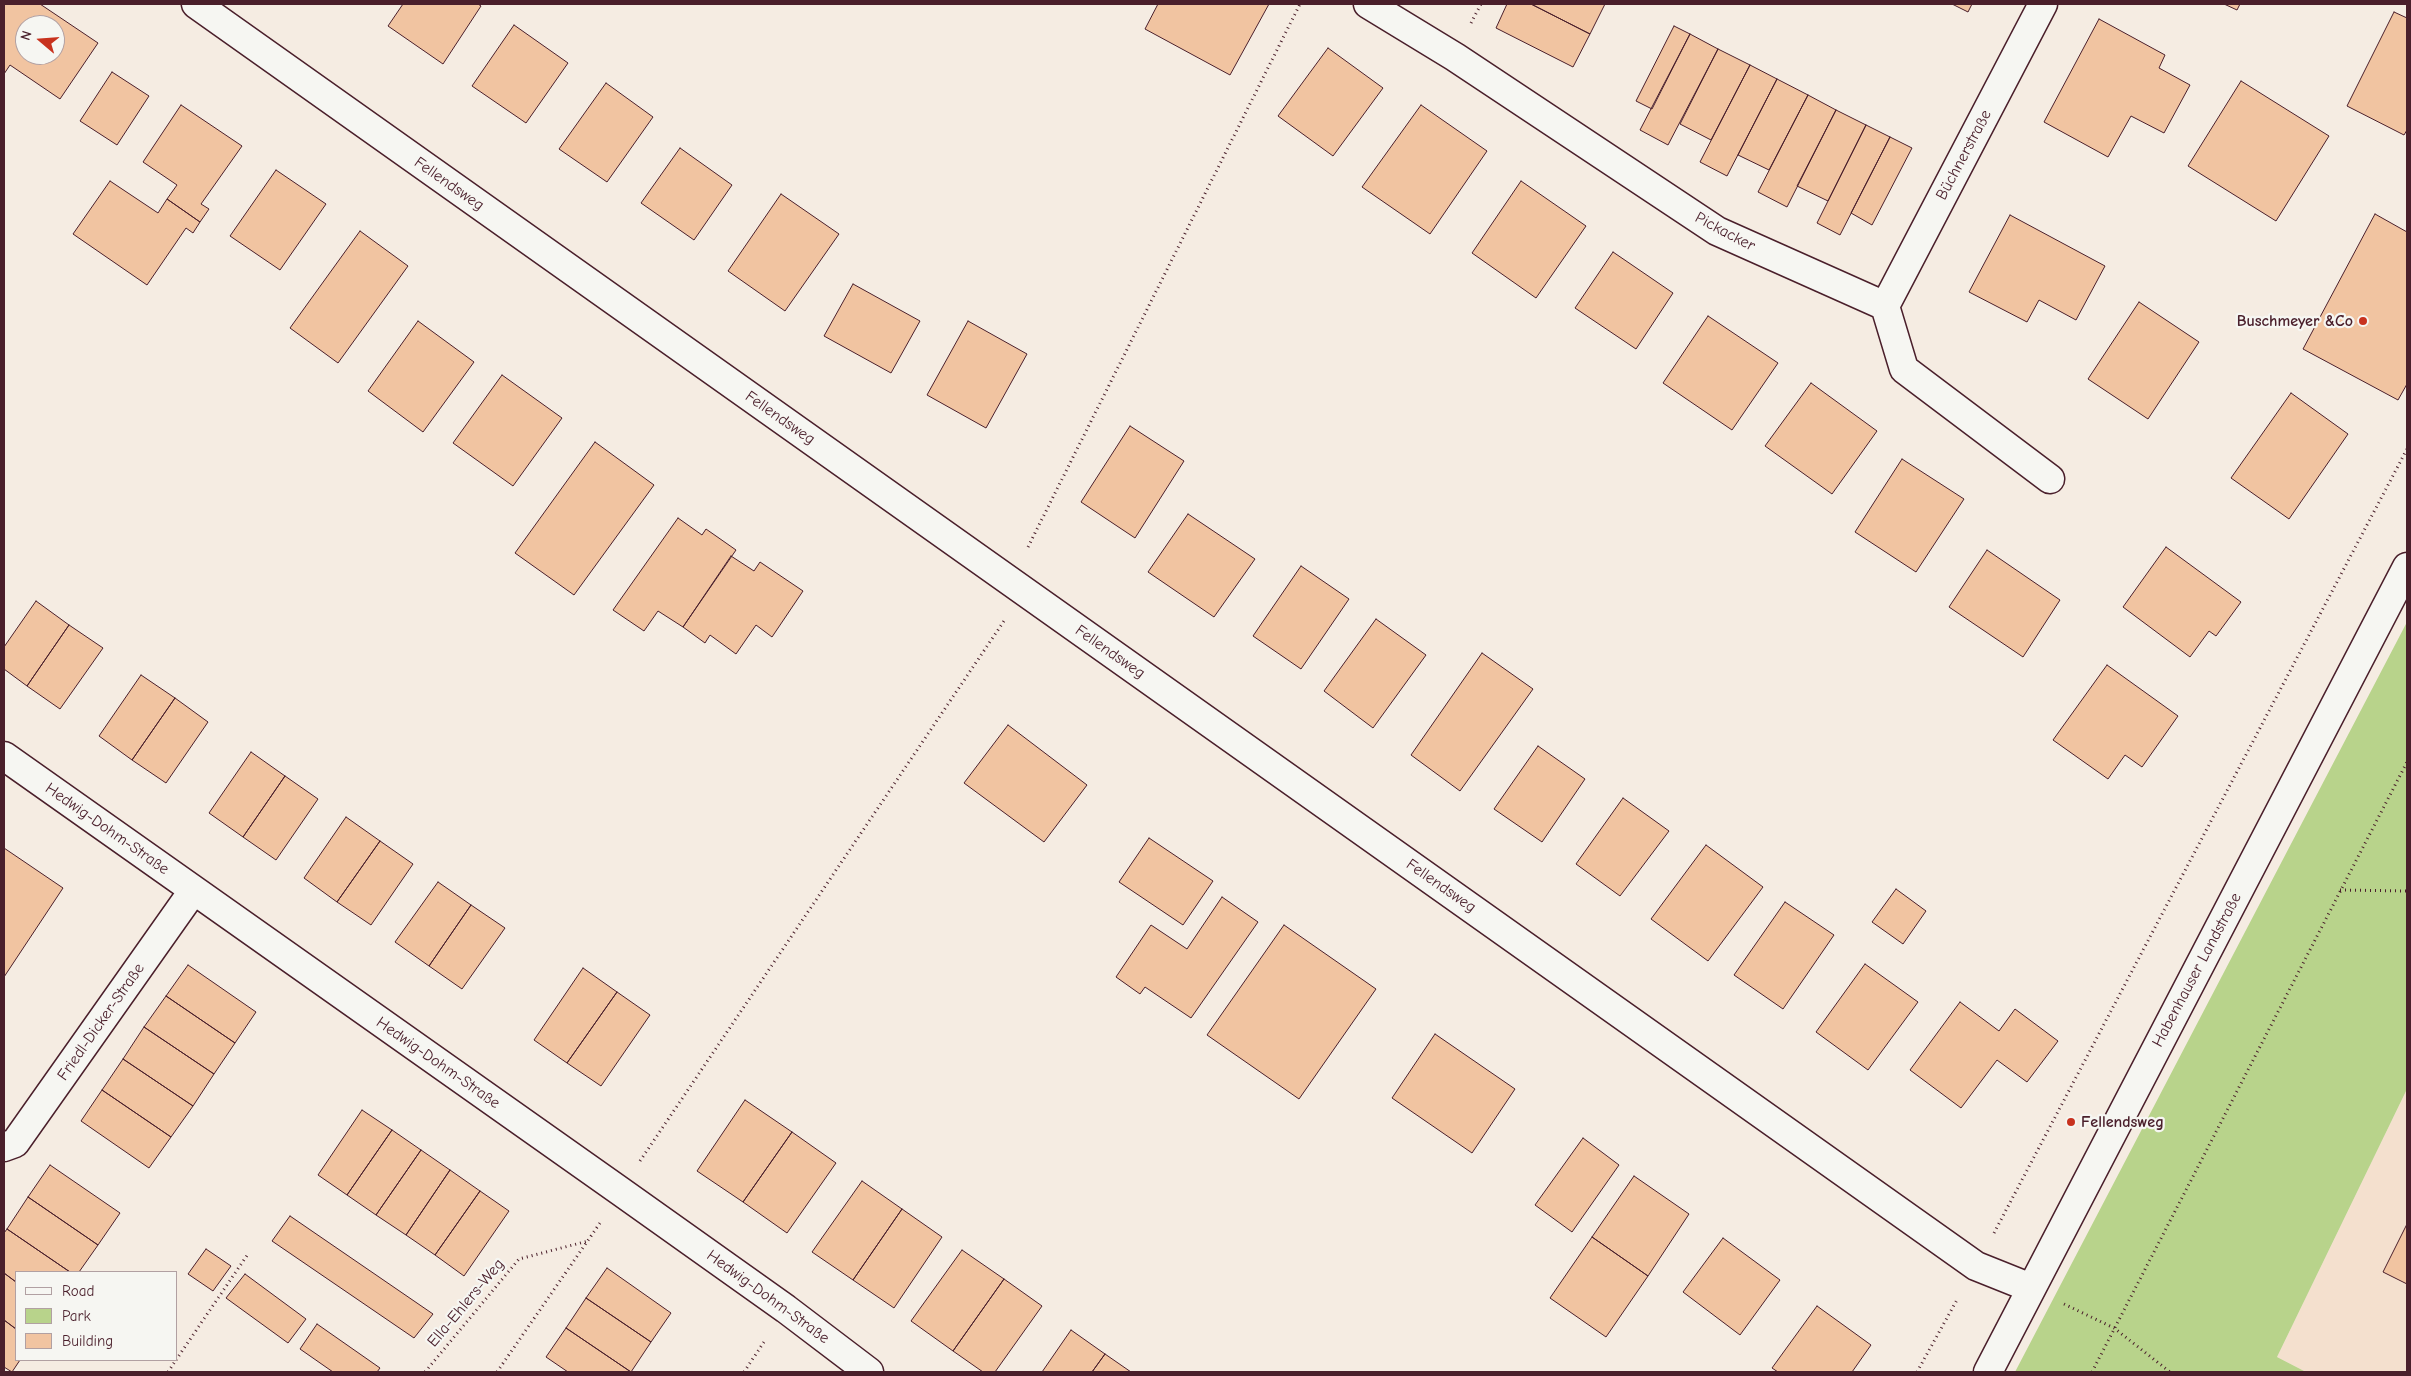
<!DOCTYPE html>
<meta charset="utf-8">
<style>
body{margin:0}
#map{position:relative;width:2411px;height:1376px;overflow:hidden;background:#f5ece2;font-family:"Comic Neue",sans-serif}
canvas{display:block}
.frame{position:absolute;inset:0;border:5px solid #4a1f2b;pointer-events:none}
.legend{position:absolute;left:15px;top:1271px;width:162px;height:90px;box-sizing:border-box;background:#f6f6f2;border:1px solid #b1a0a2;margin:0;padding:6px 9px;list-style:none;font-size:15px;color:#4a1f2b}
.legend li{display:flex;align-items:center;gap:10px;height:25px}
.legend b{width:25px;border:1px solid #b1a0a2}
.north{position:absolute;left:15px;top:15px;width:50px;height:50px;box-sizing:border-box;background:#f6f6f2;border:1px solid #b1a0a2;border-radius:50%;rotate:288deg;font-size:14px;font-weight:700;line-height:20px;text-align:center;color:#4a1f2b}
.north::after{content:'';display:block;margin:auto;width:18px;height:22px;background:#c8321e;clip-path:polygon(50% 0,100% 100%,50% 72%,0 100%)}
</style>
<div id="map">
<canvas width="2411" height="1376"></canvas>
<div class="frame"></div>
<ul class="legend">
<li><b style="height:6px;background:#f6f6f2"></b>Road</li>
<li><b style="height:14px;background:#b8d38b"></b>Park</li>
<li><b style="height:14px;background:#f1c4a1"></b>Building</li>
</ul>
<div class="north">N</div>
</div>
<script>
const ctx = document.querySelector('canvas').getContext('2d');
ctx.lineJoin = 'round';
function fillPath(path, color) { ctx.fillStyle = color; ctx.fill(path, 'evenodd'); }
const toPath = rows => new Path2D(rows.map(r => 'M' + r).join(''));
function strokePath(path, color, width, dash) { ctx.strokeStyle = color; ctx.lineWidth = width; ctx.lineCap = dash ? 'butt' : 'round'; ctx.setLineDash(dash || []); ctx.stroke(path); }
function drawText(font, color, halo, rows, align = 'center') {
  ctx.font = font + ' "Comic Neue",sans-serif'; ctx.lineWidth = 4.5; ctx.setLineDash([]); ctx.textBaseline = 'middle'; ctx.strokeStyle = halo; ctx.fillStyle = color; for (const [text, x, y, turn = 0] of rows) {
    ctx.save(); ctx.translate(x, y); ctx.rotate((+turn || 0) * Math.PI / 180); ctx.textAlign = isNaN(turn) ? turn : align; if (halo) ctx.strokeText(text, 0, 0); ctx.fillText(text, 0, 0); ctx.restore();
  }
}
const built = toPath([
 [2407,1089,2407,1372,2306,1372,2277,1357]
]);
const green = toPath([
 [2407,622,2407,1089,2277,1357,2306,1372,2015,1372]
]);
const building = toPath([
 [4,4,40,4,98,43,60,99,10,65,4,74,4,4],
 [25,25,55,25,55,55,25,55,25,25],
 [403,4,478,4,481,6,443,64,388,26,403,4],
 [1158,4,1269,4,1230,75,1145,29,1158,4],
 [1507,4,1531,4,1590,34,1573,67,1496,28,1507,4],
 [1531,4,1605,4,1590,34,1531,4],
 [1952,4,1972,4,1968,12,1952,4],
 [2224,4,2240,4,2237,10,2224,4],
 [2394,12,2407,18,2407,130,2404,135,2347,106,2394,12],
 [2099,19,2165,55,2159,68,2190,85,2164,133,2131,116,2108,157,2044,122,2099,19],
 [514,25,568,63,526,123,472,86,514,25],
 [1674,26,1690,34,1652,109,1636,101,1674,26],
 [1690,34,1718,49,1668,145,1640,130,1690,34],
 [1328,48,1383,88,1333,156,1278,116,1328,48],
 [1718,49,1750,65,1711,140,1680,124,1718,49],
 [1750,65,1777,79,1727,176,1700,162,1750,65],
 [112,72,149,96,117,145,80,121,112,72],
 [1777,79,1808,95,1769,170,1738,155,1777,79],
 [2241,81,2329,136,2276,221,2188,166,2241,81],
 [606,83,653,117,607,182,559,149,606,83],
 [1808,95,1836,110,1787,207,1758,192,1808,95],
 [181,105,242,146,201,204,209,209,200,222,167,199,177,185,143,162,181,105],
 [1421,105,1487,151,1430,234,1362,187,1421,105],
 [1836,110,1866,125,1828,201,1797,186,1836,110],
 [1866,125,1890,137,1840,235,1817,223,1866,125],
 [1890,137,1912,148,1872,225,1851,213,1890,137],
 [680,148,732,185,694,240,641,203,680,148],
 [276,170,326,204,280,270,230,236,276,170],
 [110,181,158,213,167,199,200,222,193,233,186,228,147,285,73,234,110,181],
 [1521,181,1586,226,1536,298,1472,253,1521,181],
 [781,194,839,234,785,311,728,271,781,194],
 [2375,214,2407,232,2407,384,2398,400,2303,349,2375,214],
 [2010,215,2105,266,2076,320,2039,300,2027,322,1969,292,2010,215],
 [360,231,408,266,338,363,290,328,360,231],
 [1613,252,1673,293,1636,349,1575,308,1613,252],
 [853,284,920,321,891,373,824,336,853,284],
 [2139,302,2199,342,2148,419,2088,379,2139,302],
 [1708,316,1778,363,1732,430,1663,383,1708,316],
 [418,321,474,362,423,432,368,391,418,321],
 [968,321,1027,354,986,428,927,395,968,321],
 [502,375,562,418,513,486,453,443,502,375],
 [1811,383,1877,431,1832,494,1765,446,1811,383],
 [2291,393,2348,434,2289,519,2231,478,2291,393],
 [1130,426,1184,461,1135,538,1081,502,1130,426],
 [595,442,654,485,574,595,515,553,595,442],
 [1902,459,1964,499,1916,572,1855,532,1902,459],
 [1188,514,1255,559,1214,617,1148,572,1188,514],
 [678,518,702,535,706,529,736,550,683,627,658,611,644,631,613,610,678,518],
 [2166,547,2241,602,2216,636,2209,631,2190,657,2123,607,2166,547],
 [1987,550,2060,600,2023,657,1949,607,1987,550],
 [731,556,754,571,760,562,803,591,772,637,756,625,736,654,710,635,705,643,683,627,731,556],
 [1301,566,1349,599,1301,669,1253,636,1301,566],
 [36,601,69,625,27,686,4,669,4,647,36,601],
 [1376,619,1426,655,1373,728,1324,691,1376,619],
 [69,625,103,648,60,709,27,686,69,625],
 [1482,653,1533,689,1460,791,1411,755,1482,653],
 [2107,665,2178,716,2142,767,2125,755,2108,779,2053,740,2107,665],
 [141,675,175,698,132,760,99,736,141,675],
 [175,698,208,722,166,783,132,760,175,698],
 [1008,725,1087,785,1044,842,964,783,1008,725],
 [1538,746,1585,779,1542,842,1494,809,1538,746],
 [251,752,285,776,243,837,209,813,251,752],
 [285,776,318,799,276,860,243,837,285,776],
 [1623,798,1669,831,1620,896,1576,864,1623,798],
 [346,817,380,841,337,902,304,878,346,817],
 [1149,838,1213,881,1183,925,1119,882,1149,838],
 [380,841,413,864,371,925,337,902,380,841],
 [1706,845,1763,887,1708,961,1651,919,1706,845],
 [4,848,63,888,4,977,4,848],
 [438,882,471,905,429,966,395,942,438,882],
 [1896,889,1926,911,1903,944,1872,922,1896,889],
 [1222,897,1258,922,1191,1018,1145,987,1140,994,1116,977,1151,925,1187,949,1222,897],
 [1785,902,1834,935,1783,1009,1734,975,1785,902],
 [471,905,505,928,462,989,429,966,471,905],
 [1284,925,1376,989,1299,1099,1207,1035,1284,925],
 [1865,964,1918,1002,1868,1070,1816,1032,1865,964],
 [188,965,256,1012,235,1043,166,996,188,965],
 [583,968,617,992,567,1063,534,1040,583,968],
 [617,992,650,1015,601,1086,567,1063,617,992],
 [166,996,235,1043,214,1074,144,1027,166,996],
 [1960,1002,1999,1031,2015,1009,2058,1041,2027,1082,1997,1060,1961,1108,1910,1070,1960,1002],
 [144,1027,214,1074,193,1106,123,1059,144,1027],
 [1435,1034,1515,1089,1472,1153,1392,1098,1435,1034],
 [123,1059,193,1106,171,1137,102,1090,123,1059],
 [102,1090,171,1137,149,1168,81,1121,102,1090],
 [745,1100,792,1132,743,1202,697,1171,745,1100],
 [362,1110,392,1130,347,1195,318,1175,362,1110],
 [392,1130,421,1150,376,1215,347,1195,392,1130],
 [792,1132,836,1163,787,1233,743,1202,792,1132],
 [1583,1138,1619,1165,1572,1232,1535,1205,1583,1138],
 [421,1150,450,1170,406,1235,376,1215,421,1150],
 [50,1165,120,1213,98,1245,28,1197,50,1165],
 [450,1170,480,1191,435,1255,406,1235,450,1170],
 [1634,1176,1689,1214,1648,1276,1592,1237,1634,1176],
 [862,1181,902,1209,853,1280,812,1252,862,1181],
 [480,1191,509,1211,464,1276,435,1255,480,1191],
 [28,1197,98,1245,79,1272,70,1272,7,1229,28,1197],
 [902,1209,942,1237,894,1308,853,1280,902,1209],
 [290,1216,433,1314,414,1338,272,1241,290,1216],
 [2407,1224,2407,1284,2383,1272,2407,1224],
 [7,1229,70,1272,16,1272,16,1282,4,1273,4,1233,7,1229],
 [1592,1237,1648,1276,1606,1337,1550,1298,1592,1237],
 [1723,1238,1780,1280,1740,1335,1683,1292,1723,1238],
 [206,1249,231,1266,213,1291,188,1274,206,1249],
 [962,1250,1004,1279,953,1351,911,1321,962,1250],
 [607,1268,671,1313,651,1342,586,1298,607,1268],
 [4,1273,16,1282,16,1329,4,1320,4,1273],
 [245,1274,306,1319,288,1343,226,1298,245,1274],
 [1004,1279,1042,1306,995,1372,983,1372,953,1351,1004,1279],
 [586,1298,651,1342,631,1372,566,1328,586,1298],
 [1817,1306,1871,1345,1852,1372,1778,1372,1772,1368,1817,1306],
 [4,1320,16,1329,16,1360,20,1360,12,1372,4,1367,4,1320],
 [317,1324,380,1368,377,1372,333,1372,300,1349,317,1324],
 [566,1328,631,1372,568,1372,546,1357,566,1328],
 [1071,1330,1105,1354,1092,1372,1042,1372,1071,1330],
 [1105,1354,1131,1372,1092,1372,1105,1354]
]);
const path = toPath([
 [1471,23,1481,4],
 [1028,547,1300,4],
 [2340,890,2407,891],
 [640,1161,1004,621],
 [1994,1233,2407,449],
 [2064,1304,2114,1328,2170,1372],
 [176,1360,248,1254],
 [168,1372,176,1360],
 [425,1372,519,1259,588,1241],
 [497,1372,600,1223],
 [744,1372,766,1339],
 [1917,1372,1958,1298],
 [2092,1372,2407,762]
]);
const minor = toPath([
 [196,4,1976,1266,2031,1288],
 [1368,4,1455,57,1717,231,1885,306,1904,369,2050,479],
 [1885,306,2043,4],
 [4,756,620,1191,786,1309,869,1372],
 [4,1147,15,1143,193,891]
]);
const tertiary = toPath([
 [1988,1372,2407,567]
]);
const markers = [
 [2363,321,5,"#c8321e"],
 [2071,1122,5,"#c8321e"]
];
const streetNames = [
 ["Büchnerstraße",1964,155,-62],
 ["Fellendsweg",449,184,35],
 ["Pickacker",1725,232,28],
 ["Fellendsweg",780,418,35],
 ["Fellendsweg",1110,652,35],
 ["Hedwig-Dohm-Straße",107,829,35],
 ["Fellendsweg",1441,886,35],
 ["Habenhauser Landstraße",2197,970,-62],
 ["Friedl-Dicker-Straße",101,1022,-55],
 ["Hedwig-Dohm-Straße",438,1063,35],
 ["Hedwig-Dohm-Straße",768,1297,36],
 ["Ella-Ehlers-Weg",466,1303,-50]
];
const poiNames = [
 ["Buschmeyer &Co",2353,321],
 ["Fellendsweg",2081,1122,"left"]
];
fillPath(built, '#f4e0ce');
fillPath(green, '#b8d38b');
fillPath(building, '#f1c4a1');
strokePath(building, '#4a1f2b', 1);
strokePath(minor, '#4a1f2b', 31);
strokePath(tertiary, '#4a1f2b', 31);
strokePath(path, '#4a1f2b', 3, [1, 4]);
strokePath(minor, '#f6f6f2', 28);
strokePath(tertiary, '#f6f6f2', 28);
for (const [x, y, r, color] of markers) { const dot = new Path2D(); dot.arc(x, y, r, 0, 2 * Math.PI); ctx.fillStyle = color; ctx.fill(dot); strokePath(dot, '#f6f6f2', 2); }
drawText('16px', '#4a1f2b', '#f6f6f2', streetNames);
drawText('bold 16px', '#4a1f2b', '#f6f6f2', poiNames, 'right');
</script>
